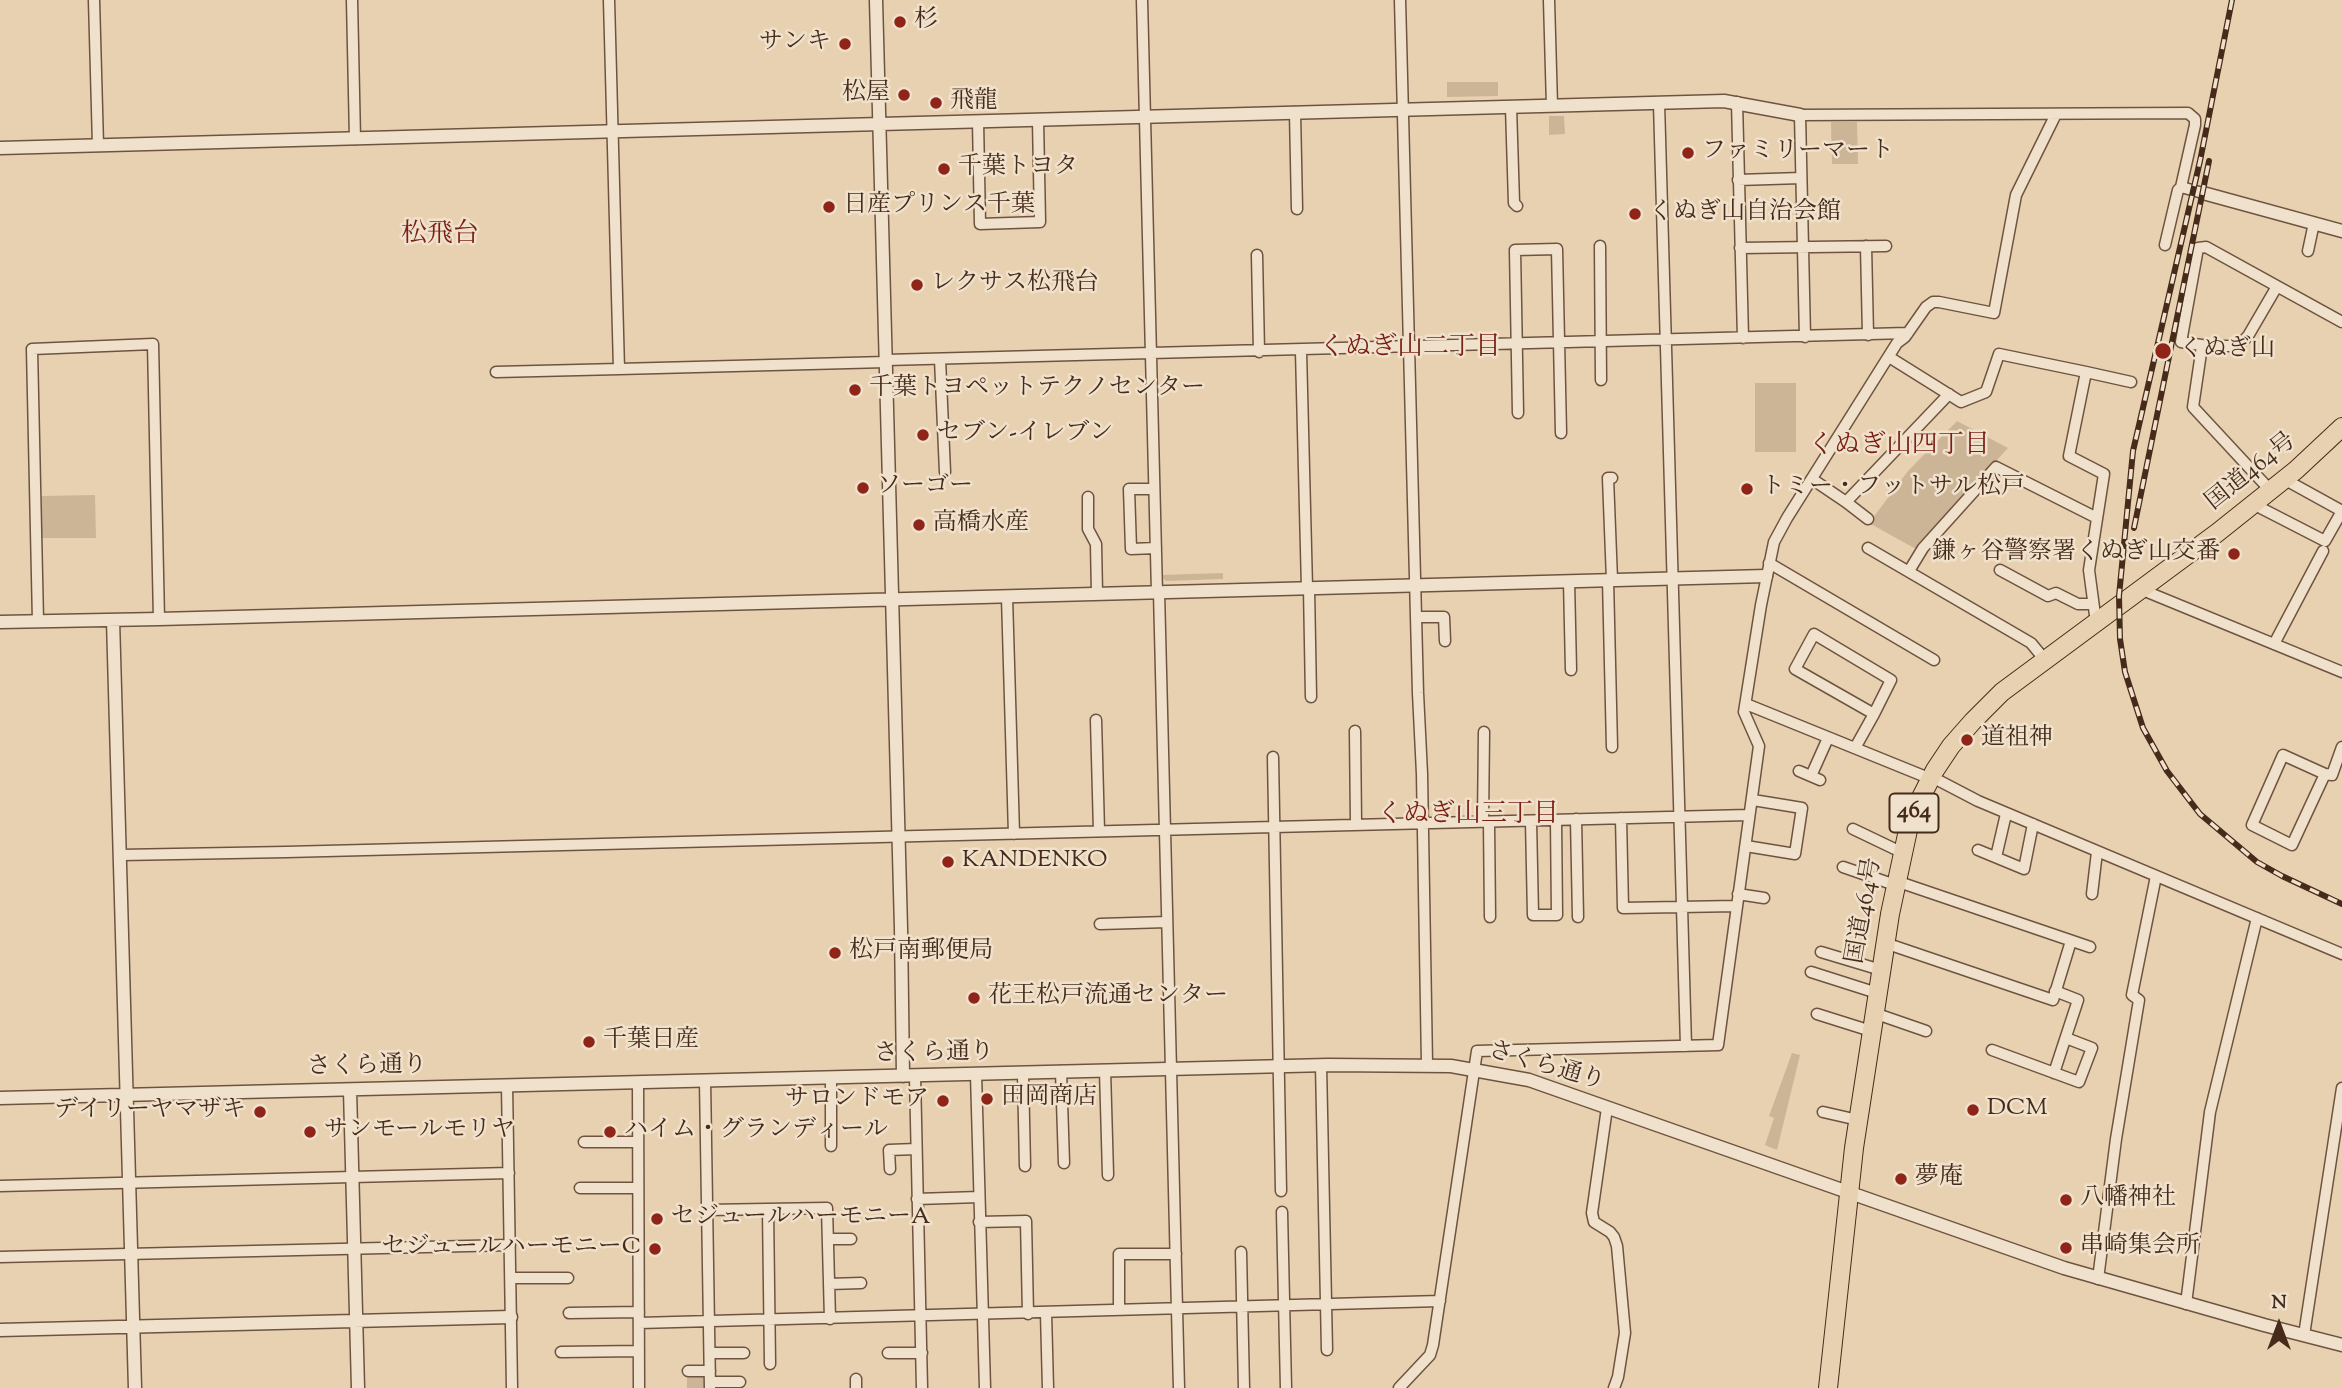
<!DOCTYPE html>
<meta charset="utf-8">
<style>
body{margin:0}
#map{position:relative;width:2342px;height:1388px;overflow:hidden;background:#e8d1b0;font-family:"Sorts Mill Goudy",serif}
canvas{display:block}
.north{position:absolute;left:2244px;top:1290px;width:70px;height:70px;-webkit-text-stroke:5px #f0e1cc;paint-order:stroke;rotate:0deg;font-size:19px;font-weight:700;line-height:28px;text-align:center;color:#462b1b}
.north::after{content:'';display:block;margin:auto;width:24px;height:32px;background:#462b1b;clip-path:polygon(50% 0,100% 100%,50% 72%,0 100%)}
</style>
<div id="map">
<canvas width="2342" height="1388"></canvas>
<div class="north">N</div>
</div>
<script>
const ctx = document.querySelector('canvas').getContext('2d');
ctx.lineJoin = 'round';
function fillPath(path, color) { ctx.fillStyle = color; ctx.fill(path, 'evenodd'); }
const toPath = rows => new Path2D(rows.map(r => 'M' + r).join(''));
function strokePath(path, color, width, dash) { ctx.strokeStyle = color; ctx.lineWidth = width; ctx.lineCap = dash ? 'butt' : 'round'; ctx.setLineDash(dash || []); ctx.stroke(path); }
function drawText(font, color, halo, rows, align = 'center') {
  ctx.font = font + ' "Sorts Mill Goudy","Noto Serif JP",serif'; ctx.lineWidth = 5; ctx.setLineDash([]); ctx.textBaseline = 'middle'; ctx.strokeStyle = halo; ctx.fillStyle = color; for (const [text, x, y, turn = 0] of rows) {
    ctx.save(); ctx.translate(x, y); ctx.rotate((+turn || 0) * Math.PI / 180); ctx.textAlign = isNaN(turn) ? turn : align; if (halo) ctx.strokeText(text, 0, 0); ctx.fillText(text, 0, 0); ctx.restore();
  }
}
const green = toPath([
 [1447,82,1498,82,1498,96,1447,97],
 [1549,116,1564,116,1565,134,1549,135],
 [1831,122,1857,122,1858,164,1832,164],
 [1755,383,1796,383,1796,452,1755,452],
 [1957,421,2008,448,1916,549,1869,523,1908,471],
 [95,495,96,538,42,538,41,496],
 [1223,573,1223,579,1166,581,1160,575],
 [1792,1053,1800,1055,1777,1150,1765,1145,1774,1118,1769,1116],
 [705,1374,707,1388,687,1388,687,1375]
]);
const minor = toPath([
 [94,0,98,145],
 [352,0,355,139],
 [609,0,619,369,886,362],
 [1142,0,1157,592],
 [1400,0,1418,693,1422,774,1427,1064],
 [1549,0,1552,106],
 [1737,102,1743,338],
 [1659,103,1686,1046],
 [1511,107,1514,203,1517,206],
 [1295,112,1297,209],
 [978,121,980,224,1040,222,1038,120],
 [1738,180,1801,178],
 [2165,245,2178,190,2181,187],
 [1600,246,1601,380],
 [1866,246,1868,335],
 [1740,248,1886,246],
 [2308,251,2314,223],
 [1257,255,1259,352],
 [2276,288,2248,336,2241,343,2234,346,2208,346,2181,342,2198,248,2206,247,2342,322],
 [1805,337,1800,115,2188,113,2195,119,2195,125,2181,187,2203,193],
 [2202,346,2193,407,2270,490],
 [1301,351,1307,588],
 [1889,357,1961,402,1986,392,1999,354,2086,372,2069,456,2104,474,2089,570,2095,615,2098,620],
 [940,359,945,472],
 [886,360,1908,333],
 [496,372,619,369],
 [2086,372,2131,382],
 [1518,413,1515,250,1557,249,1561,433],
 [1812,479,1846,502,1949,394],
 [2284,479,2342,511],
 [1153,489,1129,489,1131,549,1156,548],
 [1088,497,1088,529,1096,544,1097,594],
 [1846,502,1868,519],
 [2253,504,2325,541,2342,511],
 [1868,548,2031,643,2045,660],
 [1769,563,1934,660],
 [2000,570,2048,596,2056,593,2078,604,2093,604],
 [1909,571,1923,548,1996,467,2097,518],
 [1608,580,1612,747],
 [1612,580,1608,478,1612,478],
 [1569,581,1571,670],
 [1309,588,1311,697],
 [2140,589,2342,672],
 [1159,592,1179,1388],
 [1007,597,1014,834],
 [1416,617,1444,617,1445,641],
 [38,621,32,349,153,344,159,619],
 [2274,644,2323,551],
 [1746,704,1931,779],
 [1096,720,1099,831],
 [1355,731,1356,824],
 [1855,748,1874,714,1891,680,1814,634,1795,669,1874,714],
 [1273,757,1281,1191],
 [1799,771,1820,780],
 [2325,774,2283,755,2252,825,2292,845,2325,774,2332,775,2342,747],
 [1811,776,1828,738],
 [1932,777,1978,801,2342,954],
 [1621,818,1623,908,1736,906],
 [1576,819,1578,917],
 [1483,821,1484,732],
 [1531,821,1533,915,1557,915,1556,820],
 [1489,823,1490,917],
 [1853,829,1901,852],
 [1746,846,1795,854,1802,808,1753,800],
 [1978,850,2024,869,2033,824],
 [121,855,286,852,1748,815],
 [1996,857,2006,814],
 [1843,867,1895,885],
 [1896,881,2090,947],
 [1738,894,1764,898],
 [2092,894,2097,852],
 [1100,924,1167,922],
 [1885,943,2053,1000,2071,941],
 [1821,952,1881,970],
 [1811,972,1877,993],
 [1874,1013,1926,1031],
 [1817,1014,1871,1031],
 [1992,1050,2079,1082,2092,1048,2066,1038],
 [1321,1065,1327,1350],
 [1105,1070,1108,1175],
 [1061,1071,1064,1163],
 [2054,1073,2078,1000,2055,991],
 [976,1074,985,1388],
 [1023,1074,1025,1166],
 [915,1076,922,1388],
 [831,1077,831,1146],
 [705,1080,710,1388],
 [638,1082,639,1388],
 [507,1085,512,1388],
 [1607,1108,1592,1213,1594,1222,1610,1232,1614,1237,1617,1246,1625,1333,1618,1377,1614,1388],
 [1823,1112,1858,1120],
 [584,1142,638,1142],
 [890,1169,889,1150,916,1149],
 [0,1186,509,1173],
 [580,1188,638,1188],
 [917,1199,979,1197],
 [768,1209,770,1364],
 [707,1210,827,1208,830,1319],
 [1282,1212,1286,1388],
 [979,1222,1026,1221,1028,1314],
 [828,1239,851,1239],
 [1241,1252,1244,1388],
 [0,1257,510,1245],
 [511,1278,568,1278],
 [2098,1279,2116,1139,2139,1000,2132,995,2156,876],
 [829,1284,861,1283],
 [2186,1304,2210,1112,2257,918],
 [1119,1310,1119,1254,1176,1254],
 [569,1313,639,1312],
 [1046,1313,1048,1388],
 [639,1323,1440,1301],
 [2304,1335,2342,1088],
 [561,1352,639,1351],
 [710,1353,744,1353],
 [888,1353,922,1353],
 [688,1371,710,1371],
 [856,1379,856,1388],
 [710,1382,740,1382],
 [1399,1388,1430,1355,1433,1345,1477,1051,1718,1045,1759,746,1744,712,1761,605,1774,542,1787,518,1897,343,1905,337,1926,307,1933,302,1939,302,1994,313,2016,195,2056,114]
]);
const tertiary = toPath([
 [876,0,901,928,903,1076],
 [0,148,1724,101,1800,115],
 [2203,193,2342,231],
 [113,620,135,1388],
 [0,622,159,619,1766,576],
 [350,1090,358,1388],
 [0,1098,1328,1065,1451,1066,1529,1080,2064,1268,2264,1325,2342,1345],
 [0,1330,511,1317]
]);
const trunk = toPath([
 [1828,1388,1854,1148,1890,914,1908,830,1914,811,1935,770,1951,746,1973,721,2002,692,2217,533,2296,470,2342,427]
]);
const rail = toPath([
 [2232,0,2200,161,2133,451,2119,596,2120,639,2125,672,2143,728,2167,771,2200,814,2257,862,2282,876,2342,904],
 [2134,528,2209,161]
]);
const markers = [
 [900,22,7,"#8f2418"],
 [845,44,7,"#8f2418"],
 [904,95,7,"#8f2418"],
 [936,103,7,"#8f2418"],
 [1688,153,7,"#8f2418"],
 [944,169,7,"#8f2418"],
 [829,207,7,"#8f2418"],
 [1635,214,7,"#8f2418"],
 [917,285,7,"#8f2418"],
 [2163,351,9,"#8f2418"],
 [855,390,7,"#8f2418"],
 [923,435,7,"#8f2418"],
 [863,488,7,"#8f2418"],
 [1747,489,7,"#8f2418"],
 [919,525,7,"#8f2418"],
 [2234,554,7,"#8f2418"],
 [1967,740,7,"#8f2418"],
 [948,862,7,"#8f2418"],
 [835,953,7,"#8f2418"],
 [974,998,7,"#8f2418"],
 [589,1042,7,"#8f2418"],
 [987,1099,7,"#8f2418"],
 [943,1101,7,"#8f2418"],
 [1973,1110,7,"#8f2418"],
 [260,1112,7,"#8f2418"],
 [310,1132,7,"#8f2418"],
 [610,1132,7,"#8f2418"],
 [1901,1179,7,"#8f2418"],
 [2066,1200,7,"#8f2418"],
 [657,1219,7,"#8f2418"],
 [2066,1248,7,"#8f2418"],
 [655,1249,7,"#8f2418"]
];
const shields = [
 [1914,813,49]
];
const shieldNames = [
 ["464",1914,813]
];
const poiNames = [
 ["杉",914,22],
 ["サンキ",831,44,"right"],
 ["松屋",890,95,"right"],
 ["飛龍",950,103],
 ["ファミリーマート",1702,153],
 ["千葉トヨタ",958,169],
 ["日産プリンス千葉",843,207],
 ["くぬぎ山自治会館",1649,214],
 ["レクサス松飛台",931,285],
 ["くぬぎ山",2179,351],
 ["千葉トヨペットテクノセンター",869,390],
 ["セブン-イレブン",937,435],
 ["ソーゴー",877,488],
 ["トミー・フットサル松戸",1761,489],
 ["高橋水産",933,525],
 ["鎌ヶ谷警察署くぬぎ山交番",2220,554,"right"],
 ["道祖神",1981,740],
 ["KANDENKO",962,862],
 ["松戸南郵便局",849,953],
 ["花王松戸流通センター",988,998],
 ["千葉日産",603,1042],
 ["田岡商店",1001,1099],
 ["サロンドモア",929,1101,"right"],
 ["DCM",1987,1110],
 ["デイリーヤマザキ",246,1112,"right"],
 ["サンモールモリヤ",324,1132],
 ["ハイム・グランディール",624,1132],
 ["夢庵",1915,1179],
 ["八幡神社",2080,1200],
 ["セジュールハーモニーA",671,1219],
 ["串崎集会所",2080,1248],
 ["セジュールハーモニーC",641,1249,"right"]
];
const streetNames = [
 ["国道464号",2252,473,-39],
 ["国道464号",1866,911,-80],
 ["さくら通り",934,1055,-1],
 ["さくら通り",367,1068,-1],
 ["さくら通り",1546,1068,16]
];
const neighbourhoodNames = [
 ["松飛台",440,237],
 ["くぬぎ山二丁目",1410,350],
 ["くぬぎ山四丁目",1899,448],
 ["くぬぎ山三丁目",1468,817]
];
fillPath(green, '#ccb597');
strokePath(minor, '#6e5440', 13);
strokePath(tertiary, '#6e5440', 15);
strokePath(trunk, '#462b1b', 20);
strokePath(minor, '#f0e1cc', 10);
strokePath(tertiary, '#f0e1cc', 12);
strokePath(trunk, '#e8d1b0', 18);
strokePath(rail, '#462b1b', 6);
strokePath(rail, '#f0e1cc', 3.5, [10]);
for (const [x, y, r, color] of markers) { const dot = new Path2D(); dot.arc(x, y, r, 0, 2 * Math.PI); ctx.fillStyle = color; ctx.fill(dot); strokePath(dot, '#f0e1cc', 2.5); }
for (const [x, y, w] of shields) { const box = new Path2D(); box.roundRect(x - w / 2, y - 19.5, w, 39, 5); ctx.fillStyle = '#f0e1cc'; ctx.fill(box); strokePath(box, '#462b1b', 2); }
drawText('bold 23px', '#462b1b', null, shieldNames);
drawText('24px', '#462b1b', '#f0e1cc', poiNames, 'left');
drawText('24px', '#462b1b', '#f0e1cc', streetNames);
drawText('26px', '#7a1f14', '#f0e1cc', neighbourhoodNames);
</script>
